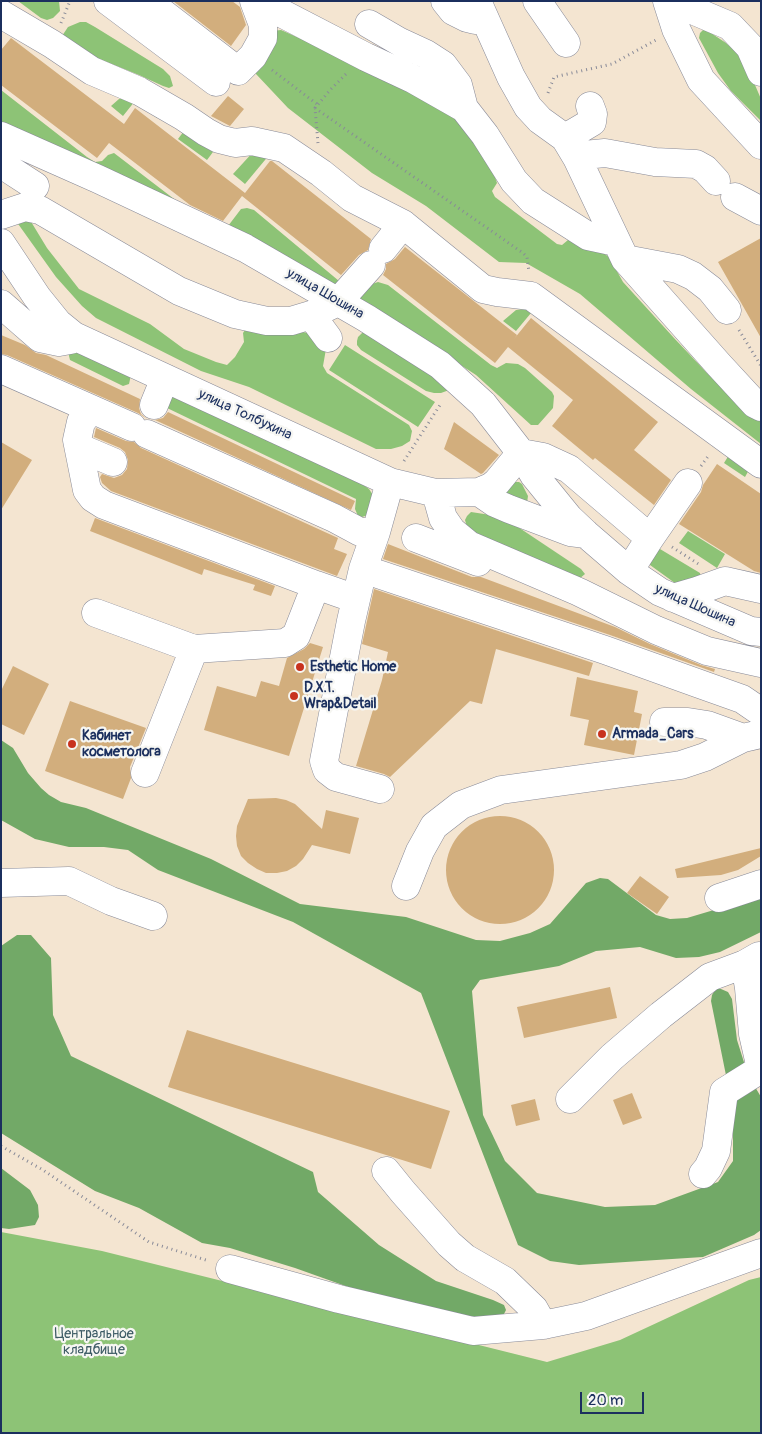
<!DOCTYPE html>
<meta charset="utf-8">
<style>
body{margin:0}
#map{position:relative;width:762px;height:1434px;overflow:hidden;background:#f4e5d1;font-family:Pangolin,sans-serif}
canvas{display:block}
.frame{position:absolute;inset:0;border:2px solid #1b2f5e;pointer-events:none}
.scale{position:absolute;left:580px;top:1392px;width:64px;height:22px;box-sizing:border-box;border:2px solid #1b2f5e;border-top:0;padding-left:6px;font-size:15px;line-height:18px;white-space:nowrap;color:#1b2f5e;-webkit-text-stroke:4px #f6f6f2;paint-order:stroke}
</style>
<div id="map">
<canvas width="762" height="1434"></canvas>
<div class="frame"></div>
<div class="scale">20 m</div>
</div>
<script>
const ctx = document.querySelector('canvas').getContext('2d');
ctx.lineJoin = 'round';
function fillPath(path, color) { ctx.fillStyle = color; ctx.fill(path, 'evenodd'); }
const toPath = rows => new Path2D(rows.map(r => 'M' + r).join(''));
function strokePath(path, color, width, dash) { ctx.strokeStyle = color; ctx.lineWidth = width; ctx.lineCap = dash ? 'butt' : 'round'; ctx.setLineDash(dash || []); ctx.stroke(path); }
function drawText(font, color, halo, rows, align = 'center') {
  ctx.font = font + ' Pangolin,sans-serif'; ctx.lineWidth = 4.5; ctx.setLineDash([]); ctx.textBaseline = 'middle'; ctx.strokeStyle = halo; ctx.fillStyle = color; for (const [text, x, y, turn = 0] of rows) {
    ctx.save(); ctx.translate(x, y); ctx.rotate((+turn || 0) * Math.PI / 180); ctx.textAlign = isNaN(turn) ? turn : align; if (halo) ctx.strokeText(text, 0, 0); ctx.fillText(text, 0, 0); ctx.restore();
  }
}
const green = toPath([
 [18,1,59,1,60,11,53,18,47,20,41,18],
 [80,22,86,22,95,27,163,69,170,76,173,86,169,88,163,86,139,75,82,52,62,36,68,27],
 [281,30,356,63,466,121,494,174,497,183,492,191,495,197,557,244,562,245,568,240,574,238,599,250,609,257,623,282,674,338,707,373,761,421,761,444,691,389,580,294,526,263,499,262,426,206,372,173,288,108,256,74,256,67,272,31],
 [703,30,708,31,726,43,742,57,749,71,761,99,761,121,731,91,718,73,699,38,700,33],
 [1,90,87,157,95,162,102,161,108,155,114,153,212,228,225,230,241,209,247,208,254,210,339,281,333,294,1,125],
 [128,97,160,115,157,118,135,101,123,116,111,106,119,99],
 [184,131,213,152,207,160,178,139],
 [264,150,275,150,288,155,294,160,296,168,293,171,270,154,245,184,233,174,254,151],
 [30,220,47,248,79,289,150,324,184,349,216,362,227,365,235,357,244,342,243,333,245,330,302,332,309,333,326,349,323,366,327,373,409,425,412,431,410,441,402,446,391,449,376,449,249,387,201,371,96,318,82,306,56,277,16,221],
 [378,282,388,285,491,365,497,368,506,363,518,364,525,368,552,392,554,396,553,408,538,425,531,425,476,375,436,349,358,303,362,293,372,284],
 [525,309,557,326,554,330,531,313,516,331,503,321,516,310],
 [364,331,452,389,441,393,434,393,426,391,361,350,357,345,357,341,358,337],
 [345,345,435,402,418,427,329,370],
 [72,348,131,375,129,384,123,386,70,360,68,352],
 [169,393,361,483,369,489,373,495,368,515,362,517,358,516,355,509,356,499,165,407],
 [729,455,750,468,745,477,724,463],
 [513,482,519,482,522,484,528,496,527,503,501,495],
 [471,512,497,516,509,521,581,569,585,574,579,579,489,543,467,527,465,520,467,516],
 [688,531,725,554,717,568,679,543],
 [660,549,700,573,701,581,679,586,650,565,648,558,651,552],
 [1,1232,102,1251,547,1362,620,1340,749,1280,761,1277,761,1433,1,1433]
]);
const forest = toPath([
 [1,740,13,748,28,773,41,788,49,795,61,802,86,808,211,859,300,904,406,917,476,940,500,941,530,933,550,924,586,883,600,878,608,879,656,915,670,919,687,918,761,896,761,932,720,952,699,957,676,958,640,947,596,951,559,966,480,980,472,991,483,1115,505,1161,537,1193,605,1207,655,1205,718,1182,733,1161,733,1110,711,1001,712,995,716,989,721,989,728,992,732,999,737,1040,748,1075,761,1097,761,1230,754,1235,703,1257,579,1265,550,1261,518,1245,421,993,293,922,158,870,128,850,104,847,69,847,35,839,1,820],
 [17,935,31,935,51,958,53,1015,71,1056,313,1172,318,1192,379,1245,436,1281,493,1300,504,1305,506,1310,504,1314,498,1318,470,1318,382,1299,295,1268,230,1248,202,1243,139,1208,95,1191,1,1133,1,946],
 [1,1168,30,1190,38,1205,39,1217,35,1225,9,1229,1,1228]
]);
const building = toPath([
 [173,1,232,1,240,7,246,25,231,46],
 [11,38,124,124,135,108,245,193,270,161,272,161,371,239,368,250,359,255,341,275,242,196,223,221,190,205,109,143,97,158,1,85,1,50],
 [228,96,244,109,230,126,211,116],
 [761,238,761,338,718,262],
 [405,247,517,335,514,339,531,318,658,422,634,450,671,480,654,505,595,458,593,460,552,426,573,400,508,347,495,363,383,275,386,269,386,264,395,259],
 [1,335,25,345,36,353,46,355,140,399,139,408,141,414,147,419,138,413,7,355,1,354],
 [168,412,355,501,351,510,155,420,163,418],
 [454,422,499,455,483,473,481,474,444,449],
 [96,428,126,441,134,442,141,448,338,538,334,549,347,554,337,576,111,491,102,483,100,477,102,474,114,478,122,475,127,469,128,460,125,452,120,448,94,437],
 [1,442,32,460,1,510],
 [717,464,761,494,761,573,754,571,679,524,701,492,703,485],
 [95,518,275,586,271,596,253,590,255,585,204,569,202,575,90,531],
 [388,544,472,577,481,577,615,627,650,644,701,665,715,669,714,672,610,635,383,559],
 [374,589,593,663,589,676,496,649,482,704,470,701,390,777,384,774,356,766,382,680,388,652,362,644],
 [310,643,323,647,289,756,204,730,217,686,256,697,261,681,279,686,287,658,304,649],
 [13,666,49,684,24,735,1,724,1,691],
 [577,677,638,691,634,712,642,714,634,755,584,745,589,720,570,716],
 [70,701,146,728,130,767,131,778,123,799,45,771],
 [276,798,286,800,295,804,322,829,326,810,359,818,350,854,312,845,303,859,296,866,287,871,277,873,266,873,257,869,248,863,241,856,237,846,236,836,237,826,248,799],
 '446 870a54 54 0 1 1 108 0a54 54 0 1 1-108 0Z',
 [761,848,761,856,738,870,721,875,677,878,675,869],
 [640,876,669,897,657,914,627,893],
 [610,987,617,1018,524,1038,517,1007],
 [187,1030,450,1111,431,1169,168,1087],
 [632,1093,642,1118,623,1125,613,1100],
 [535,1099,540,1120,516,1126,511,1105]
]);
const path = toPath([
 [61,23,70,1],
 [272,70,317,104],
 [548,93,554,77,612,64,656,40],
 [315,108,523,253,527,257,529,272],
 [318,143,315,108,331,89,346,74],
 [739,330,761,366],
 [404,461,440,405,439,402],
 [701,466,709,455],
 [672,547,700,565],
 [1,1146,43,1170,149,1242,209,1261]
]);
const minor = toPath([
 [108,1,216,82],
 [147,1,238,71,253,56,263,38,263,25,254,1],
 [258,1,366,57,413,79,464,108,485,135,514,181,533,201,588,236,616,242],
 [445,1,453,11,467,18,475,20,484,18],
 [477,1,511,77,528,107,540,120,565,138,592,122,593,114,590,106],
 [537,1,566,43],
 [667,1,676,29,701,80,761,145],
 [671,1,730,26,750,47,761,72],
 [1,14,52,44,92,71,139,91,184,117,206,132,219,139,235,143,252,141,284,148,321,173,352,198,403,224,383,249],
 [369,24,400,42,426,54,443,65,458,85,464,108],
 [1,136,98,179,245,248,366,318,440,365,483,404,521,453,534,475,569,518,586,534,629,571,660,592,751,631,761,632],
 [565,138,577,158,625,259,719,365,755,404,761,407],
 [577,158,584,155,605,153,655,162,696,164,705,169,716,181],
 [1,164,35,186],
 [735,197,761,211],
 [1,215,25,207,40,210,179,291,235,314,267,321,291,321,311,315,338,302,371,265],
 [403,224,483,289,497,292,531,296,761,464],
 [1,243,37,297,58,323,74,336,390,482,436,493,479,492,491,487,497,482,521,453,543,457,569,469,650,538,629,571],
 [625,259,678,269,693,276,710,289,727,310],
 [1,304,40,338,59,342,70,340,74,336],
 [311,315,328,338],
 [1,369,132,427],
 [154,405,165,378],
 [91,410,81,422,77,440,87,490,93,498,104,505,316,585,356,599],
 [147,434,334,518,360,532,376,532],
 [80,448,113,462],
 [479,492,495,503,509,509,570,532,586,534],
 [436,493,443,518,452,531,469,545,579,592,656,630,707,651,761,663],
 [416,538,478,562],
 [650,538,688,483],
 [363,569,605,650,697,683,742,699,761,712],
 [673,598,697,591,725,581,761,589],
 [96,613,194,649,285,643,296,636,316,585],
 [664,722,688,722,707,725,743,738],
 [145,773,194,649],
 [380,789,336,777,327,770,324,761,351,621,363,569,376,532,390,482],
 [1,883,69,881,111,901,153,916],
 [406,886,420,851,434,826,461,805,501,790,681,765,705,757,743,738,761,734],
 [719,898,761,884],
 [759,956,745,964,749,988,753,1034,761,1069],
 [570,1099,612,1057,661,1015,710,977,745,964],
 [386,1171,403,1192,449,1244,465,1258,505,1281,534,1309,543,1325],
 [703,1174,708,1168,716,1151,724,1092,761,1069],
 [230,1269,339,1299,473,1331,543,1325,586,1316,761,1253]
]);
const markers = [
 [300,667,5,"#c8321e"],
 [294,696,5,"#c8321e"],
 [602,734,5,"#c8321e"],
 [72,744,5,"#c8321e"]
];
const streetNames = [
 ["улица Шошина",325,294,30],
 ["улица Толбухина",245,415,25],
 ["улица Шошина",695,606,24]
];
const poiNames = [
 ["Esthetic Home",310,667],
 ["D.X.T.",304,688],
 ["Wrap&Detail",304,704],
 ["Armada_Cars",612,734],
 ["Кабинет",82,736],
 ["косметолога",82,752]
];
const parkNames = [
 ["Центральное",94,1334],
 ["кладбище",94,1350]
];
fillPath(green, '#8dc376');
fillPath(forest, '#72a967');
fillPath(building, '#d2ae7d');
strokePath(minor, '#888a98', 29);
strokePath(path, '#888a98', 3, [1, 4]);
strokePath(minor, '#fff', 28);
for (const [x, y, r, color] of markers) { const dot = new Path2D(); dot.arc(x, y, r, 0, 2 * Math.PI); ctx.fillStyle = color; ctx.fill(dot); strokePath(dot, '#f6f6f2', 2); }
drawText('14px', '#1b2f5e', '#f6f6f2', streetNames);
drawText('bold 14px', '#1b2f5e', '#f6f6f2', poiNames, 'left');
drawText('14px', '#3d5b65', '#f6f6f2', parkNames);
</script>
